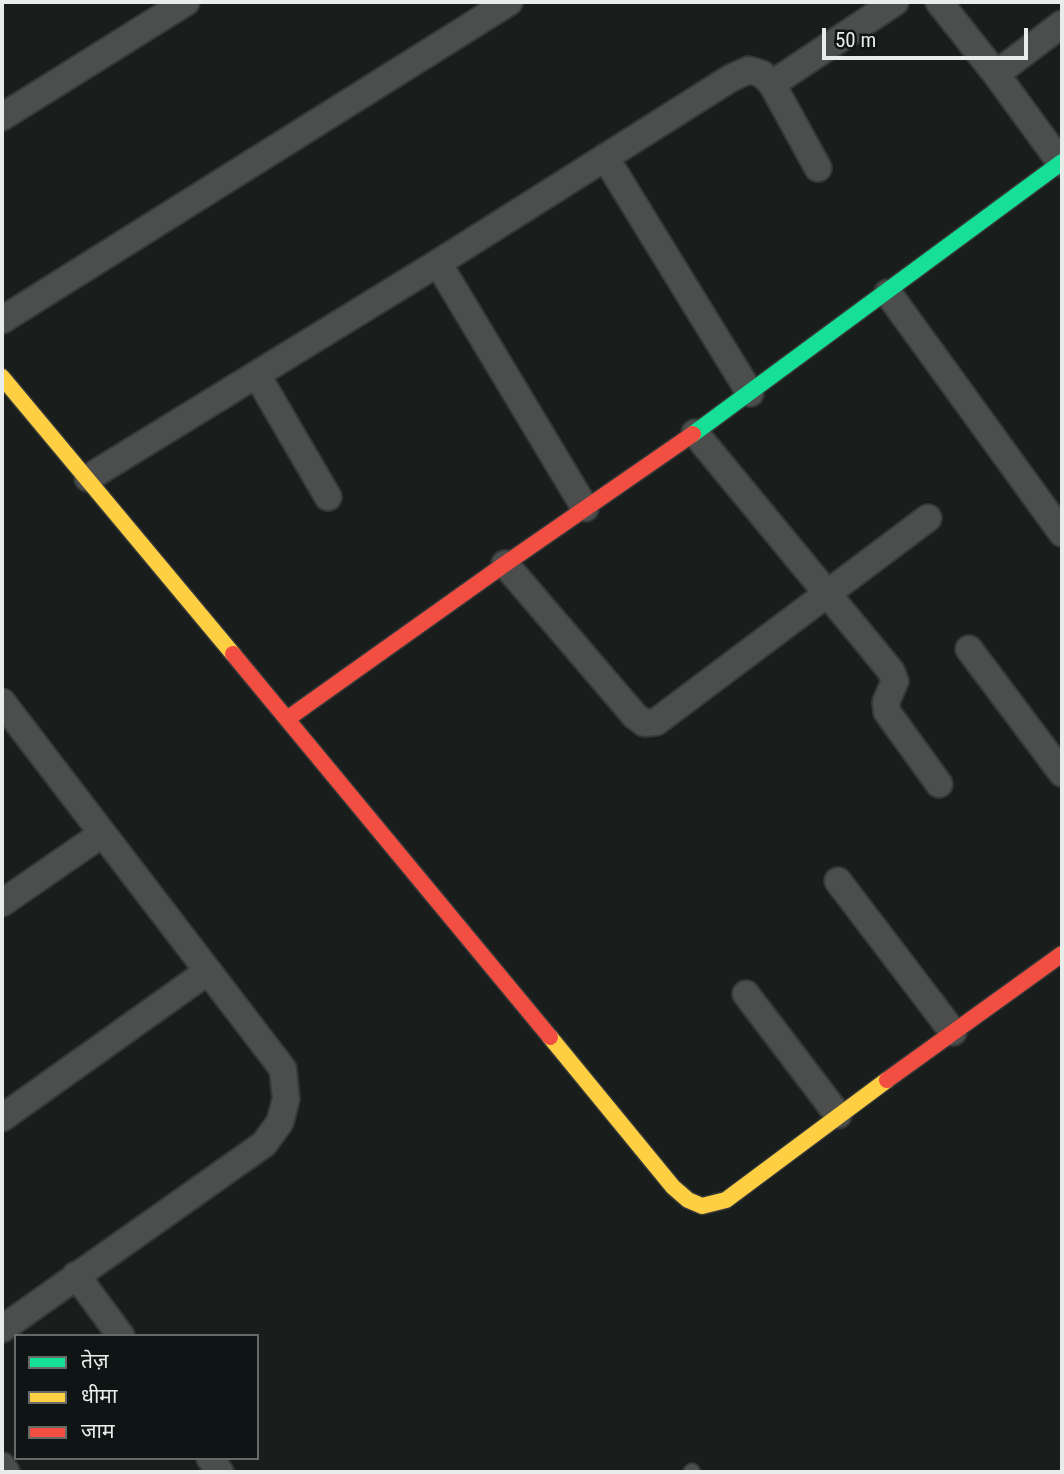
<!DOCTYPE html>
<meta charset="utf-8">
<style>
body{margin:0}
#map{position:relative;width:1064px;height:1474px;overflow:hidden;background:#191d1c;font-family:"Roboto Condensed","Noto Sans Devanagari",sans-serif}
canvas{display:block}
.frame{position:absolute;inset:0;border:4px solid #e8eceb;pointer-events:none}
.legend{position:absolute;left:14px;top:1334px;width:245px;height:126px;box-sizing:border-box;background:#0f1514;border:2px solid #666b6a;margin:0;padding:9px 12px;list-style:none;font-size:21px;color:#e8eceb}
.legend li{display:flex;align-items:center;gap:14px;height:35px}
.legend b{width:35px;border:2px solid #666b6a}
.scale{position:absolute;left:822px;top:28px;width:206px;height:32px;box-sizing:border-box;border:4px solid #e8eceb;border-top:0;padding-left:9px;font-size:21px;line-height:24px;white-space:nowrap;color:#e8eceb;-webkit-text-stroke:5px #0f1514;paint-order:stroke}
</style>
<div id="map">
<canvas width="1064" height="1474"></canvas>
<div class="frame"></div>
<ul class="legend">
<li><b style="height:9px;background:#16e098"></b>तेज़</li>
<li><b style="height:9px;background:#ffcf43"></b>धीमा</li>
<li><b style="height:9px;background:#f24e42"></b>जाम</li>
</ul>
<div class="scale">50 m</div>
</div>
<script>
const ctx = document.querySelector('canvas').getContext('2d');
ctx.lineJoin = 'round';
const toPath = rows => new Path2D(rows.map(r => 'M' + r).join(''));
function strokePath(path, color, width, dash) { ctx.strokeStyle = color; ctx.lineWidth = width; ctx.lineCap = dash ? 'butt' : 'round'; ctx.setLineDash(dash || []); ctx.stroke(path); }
const lane = toPath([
 [691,1472,692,1471]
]);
const street = toPath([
 [939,2,996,74,1061,163],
 [996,74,1062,24],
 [772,84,818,168],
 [2,117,186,2],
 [605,157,750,393],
 [438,263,585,508],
 [888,293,1062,533],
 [2,320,509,2],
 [257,375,328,497],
 [695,433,891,671,895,681,886,702,887,712,939,784],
 [88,478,438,263,731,78,749,70,762,74,772,84,895,2],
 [505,564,635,716,644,723,656,722,928,518],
 [969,649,1062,773],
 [2,702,283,1069,286,1099,280,1122,264,1144,2,1329],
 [838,881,953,1032],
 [2,903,102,834],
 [746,994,838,1115],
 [2,1118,207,972],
 [76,1275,121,1336],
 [210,1458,220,1472],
 [2,1466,6,1472]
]);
const fast = toPath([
 [693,434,1062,162]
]);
const slow = toPath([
 [2,377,233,654],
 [550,1037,673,1187,688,1200,702,1206,726,1200,887,1080]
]);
const jam = toPath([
 [233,654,550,1037],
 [287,719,505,564,693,434],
 [887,1080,1062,954]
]);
strokePath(lane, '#353837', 18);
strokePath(street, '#353837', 30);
strokePath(fast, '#353837', 19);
strokePath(slow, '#353837', 19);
strokePath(jam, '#353837', 19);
strokePath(lane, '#4b4e4d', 14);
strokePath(street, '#4b4e4d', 26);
strokePath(fast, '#16e098', 16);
strokePath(slow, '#ffcf43', 16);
strokePath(jam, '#f24e42', 16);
</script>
